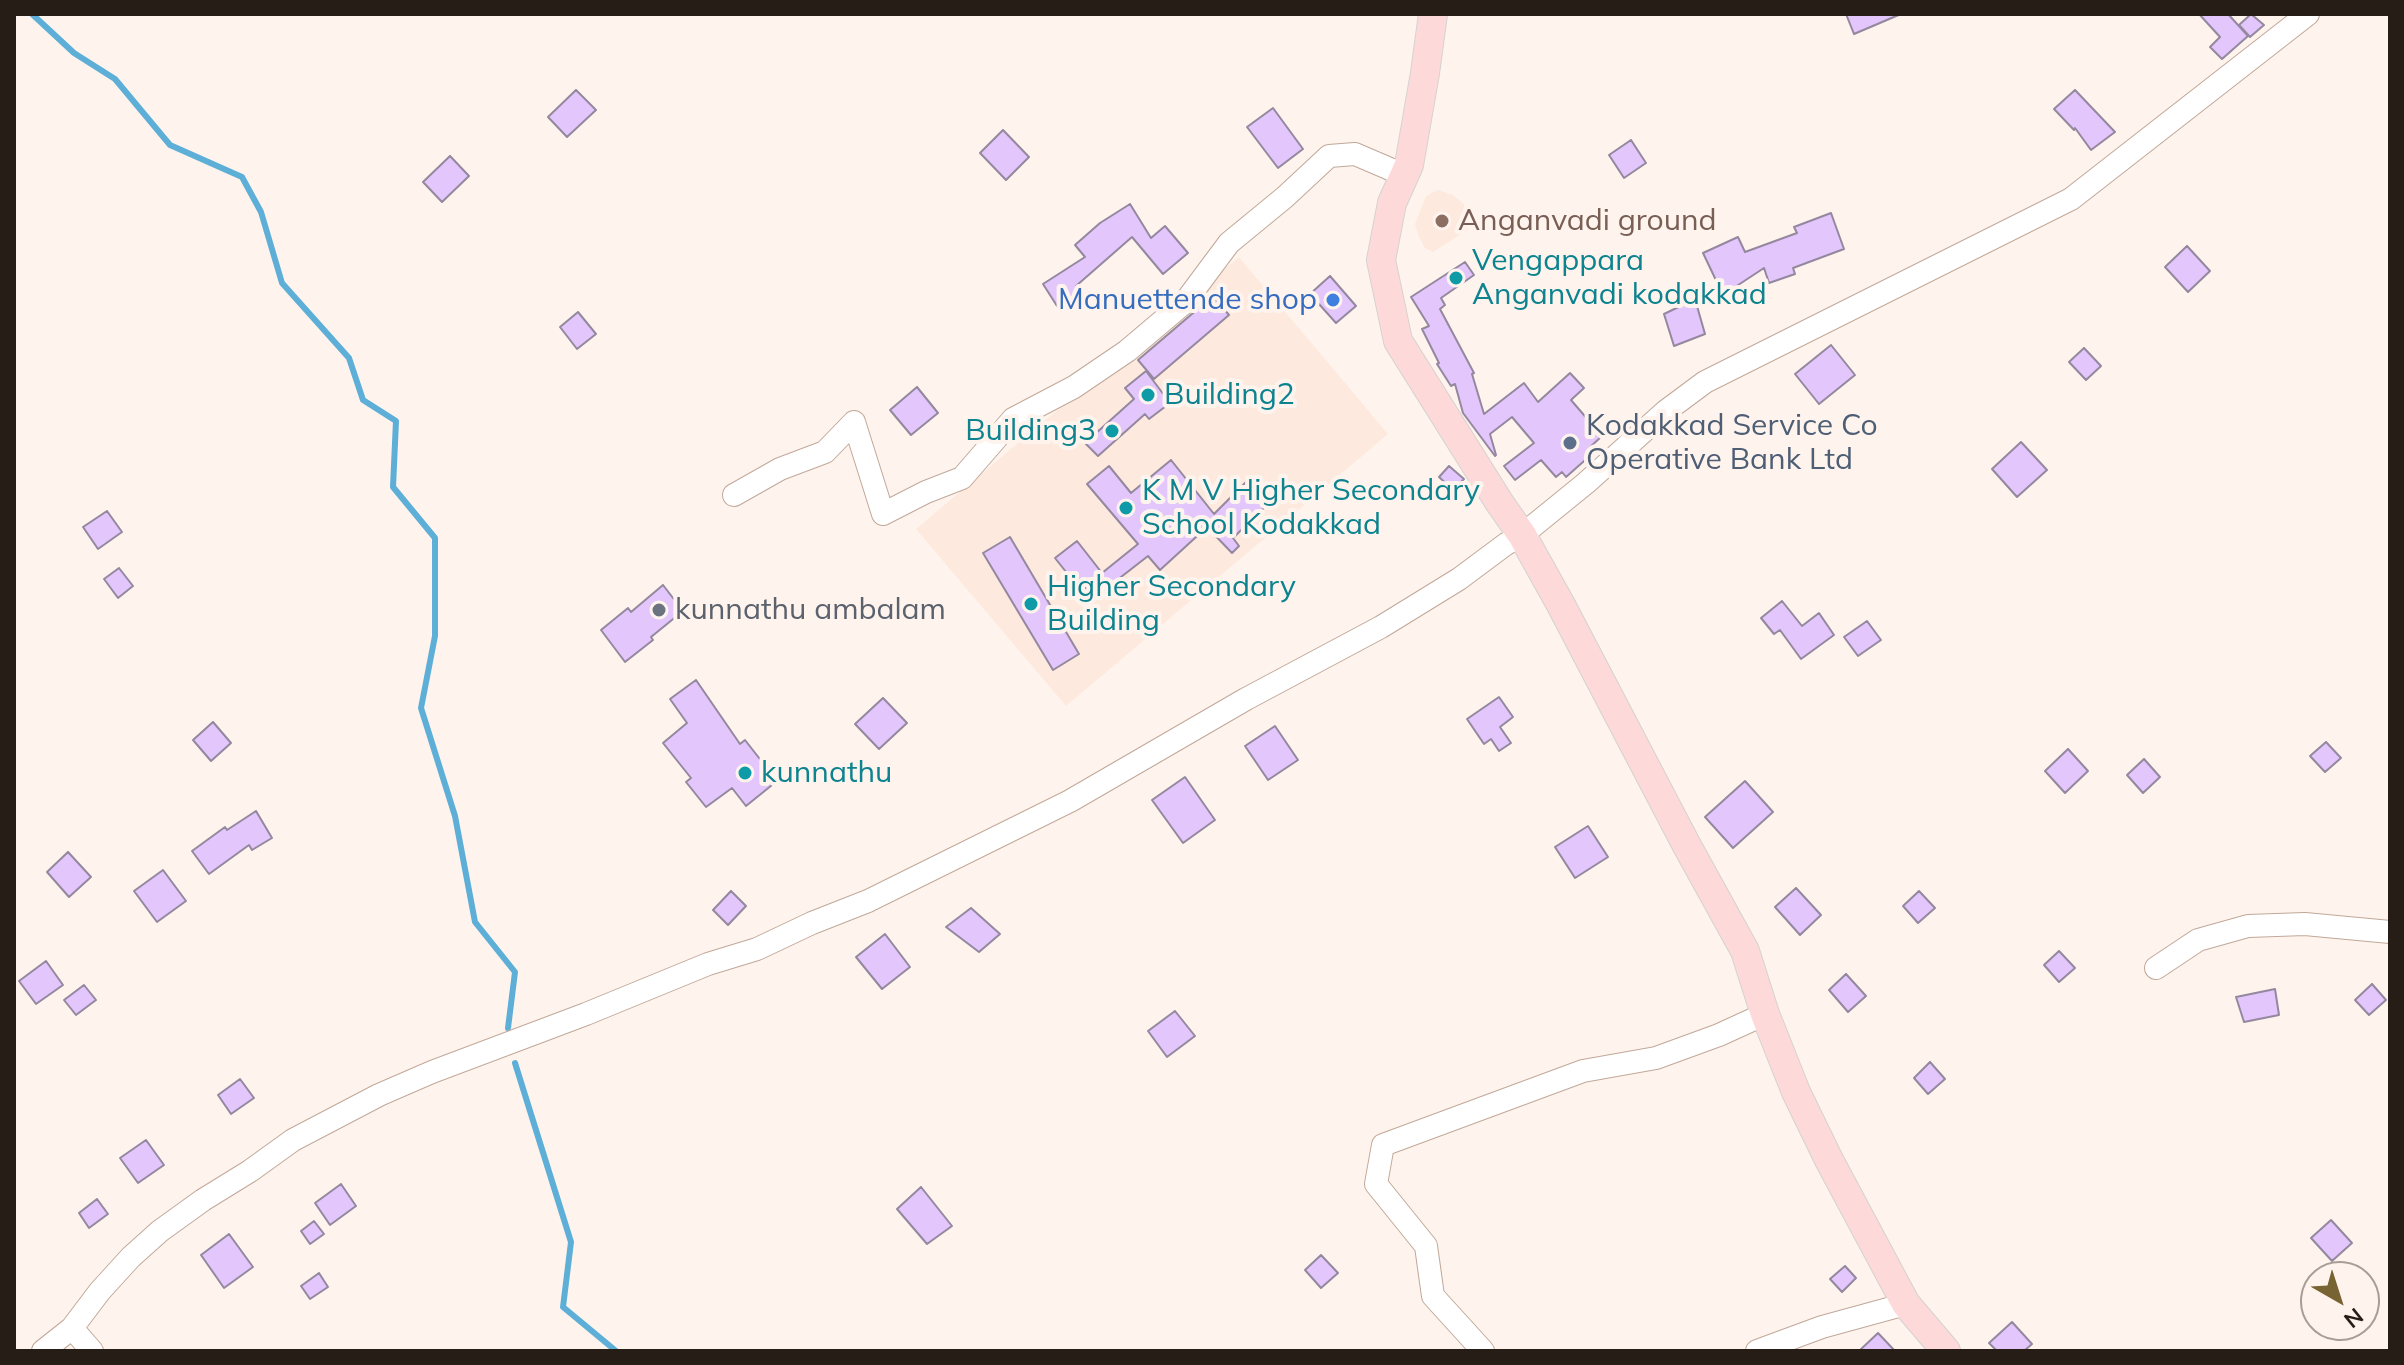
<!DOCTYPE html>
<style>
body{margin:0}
#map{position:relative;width:2404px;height:1365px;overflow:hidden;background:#fef4ed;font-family:Mulish,sans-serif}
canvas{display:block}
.frame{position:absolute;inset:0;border:16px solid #261d17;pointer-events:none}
.north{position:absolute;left:2300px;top:1261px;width:80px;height:80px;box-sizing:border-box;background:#fef4ed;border:2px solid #a89e97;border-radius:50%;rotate:141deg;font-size:22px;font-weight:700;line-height:32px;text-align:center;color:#261d17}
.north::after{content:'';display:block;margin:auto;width:28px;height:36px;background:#786332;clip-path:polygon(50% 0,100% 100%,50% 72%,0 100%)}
</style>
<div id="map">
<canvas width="2404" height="1365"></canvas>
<div class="frame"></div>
<div class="north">N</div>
</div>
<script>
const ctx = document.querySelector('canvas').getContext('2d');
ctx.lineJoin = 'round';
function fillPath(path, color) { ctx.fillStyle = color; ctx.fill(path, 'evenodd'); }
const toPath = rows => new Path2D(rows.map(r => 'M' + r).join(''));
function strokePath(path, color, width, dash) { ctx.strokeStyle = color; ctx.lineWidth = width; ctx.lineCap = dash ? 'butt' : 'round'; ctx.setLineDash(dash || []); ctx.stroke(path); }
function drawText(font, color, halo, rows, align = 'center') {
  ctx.font = font + ' Mulish,sans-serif'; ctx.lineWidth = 8; ctx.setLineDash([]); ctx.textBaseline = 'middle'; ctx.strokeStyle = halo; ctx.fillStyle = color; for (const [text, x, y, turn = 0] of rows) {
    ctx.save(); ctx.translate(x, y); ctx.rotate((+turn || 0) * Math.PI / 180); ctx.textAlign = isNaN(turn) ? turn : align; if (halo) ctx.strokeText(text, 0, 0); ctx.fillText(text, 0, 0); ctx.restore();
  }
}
const built = toPath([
 [1438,190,1453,195,1464,204,1469,229,1433,252,1425,248,1419,237,1415,224,1426,196],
 [1239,257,1388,434,1066,706,916,529]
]);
const stream = toPath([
 [32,14,74,53,115,79,170,145,242,177,261,212,282,283,349,358,363,400,396,421,393,487,435,538,435,636,421,708,455,816,475,922,515,972,508,1028],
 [515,1063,571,1242,563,1307,616,1351]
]);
const building = toPath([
 [1846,14,1901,14,1854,34,1846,14],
 [2199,14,2228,14,2248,36,2222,59,2210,47,2220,37,2199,14],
 [2251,14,2264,25,2250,37,2239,25,2251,14],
 [576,90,596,110,567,137,548,117,576,90],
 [2075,90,2115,132,2091,150,2075,128,2074,130,2054,109,2075,90],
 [1273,108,1303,149,1278,168,1247,127,1273,108],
 [1003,130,1029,157,1006,180,980,153,1003,130],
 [1631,140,1646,163,1624,178,1609,155,1631,140],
 [450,156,469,176,442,202,423,182,450,156],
 [1130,204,1151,238,1165,226,1188,253,1163,274,1132,237,1076,286,1079,291,1057,306,1043,284,1085,257,1075,245,1100,223,1130,204],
 [1831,213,1844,249,1793,268,1795,274,1769,283,1764,268,1723,295,1703,253,1738,237,1745,252,1797,233,1794,227,1831,213],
 [2187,246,2210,271,2188,292,2165,267,2187,246],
 [1465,262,1474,275,1441,298,1445,305,1440,309,1474,373,1472,374,1484,414,1524,383,1538,402,1570,373,1584,388,1571,400,1602,436,1588,449,1592,454,1566,477,1562,472,1556,477,1541,460,1515,480,1504,466,1534,443,1512,417,1490,434,1496,455,1495,456,1463,413,1455,384,1451,386,1437,364,1439,363,1422,329,1429,326,1411,297,1465,262],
 [1330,276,1356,306,1336,323,1310,294,1330,276],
 [1213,296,1229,315,1154,379,1138,360,1213,296],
 [1695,299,1705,334,1674,346,1664,314,1695,299],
 [578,312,596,334,577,349,560,327,578,312],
 [1831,345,1855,375,1819,404,1795,374,1831,345],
 [2084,348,2101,366,2086,380,2069,362,2084,348],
 [1146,371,1170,403,1149,419,1145,414,1098,456,1085,443,1134,399,1125,388,1146,371],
 [917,387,938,413,911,435,890,410,917,387],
 [2021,442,2047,470,2017,497,1992,469,2021,442],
 [1171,460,1214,514,1247,481,1269,503,1233,538,1239,546,1232,553,1207,527,1160,570,1148,556,1094,598,1079,579,1074,582,1055,558,1077,541,1102,573,1138,544,1087,484,1109,466,1131,493,1171,460],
 [1449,466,1464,479,1453,490,1439,477,1449,466],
 [107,511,122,532,98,549,83,527,107,511],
 [1010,537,1079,654,1053,670,983,553,1010,537],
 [119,568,133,586,118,598,104,579,119,568],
 [663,585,683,611,651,637,653,640,625,662,601,630,628,608,631,612,663,585],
 [1782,601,1802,626,1819,613,1834,635,1801,659,1780,630,1774,634,1761,618,1782,601],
 [1867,621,1881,640,1858,656,1844,637,1867,621],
 [696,680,740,744,745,740,777,781,746,806,732,788,706,807,686,782,691,778,663,743,687,723,670,699,696,680],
 [1499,697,1513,717,1500,727,1511,743,1499,751,1491,739,1484,744,1467,719,1499,697],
 [883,698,907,723,879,749,855,724,883,698],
 [213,722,231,743,211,761,193,740,213,722],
 [1275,726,1298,760,1268,780,1245,746,1275,726],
 [2326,742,2341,758,2325,772,2310,756,2326,742],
 [2068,749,2088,771,2065,793,2045,771,2068,749],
 [2144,759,2160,777,2143,793,2127,775,2144,759],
 [1185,777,1215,820,1183,843,1152,800,1185,777],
 [1745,781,1773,812,1733,848,1705,817,1745,781],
 [256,811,272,838,252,850,249,845,209,874,192,851,225,827,227,830,256,811],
 [1588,826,1608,857,1575,878,1555,847,1588,826],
 [68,852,91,877,69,897,47,872,68,852],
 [163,870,186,901,157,922,134,891,163,870],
 [1796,888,1821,915,1800,935,1775,907,1796,888],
 [731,891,746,906,728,925,713,910,731,891],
 [1919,891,1935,908,1918,923,1903,906,1919,891],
 [971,908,1000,934,979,952,946,927,971,908],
 [885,934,910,967,882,989,856,957,885,934],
 [2059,951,2075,968,2059,982,2044,965,2059,951],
 [46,961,63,985,36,1004,19,981,46,961],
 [1846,974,1866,996,1848,1012,1829,990,1846,974],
 [2372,984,2386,1000,2369,1015,2355,1000,2372,984],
 [84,985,96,1000,76,1015,64,1000,84,985],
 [2275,989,2279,1015,2244,1022,2236,997,2275,989],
 [1175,1011,1195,1036,1167,1057,1148,1031,1175,1011],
 [1930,1062,1945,1079,1928,1094,1914,1078,1930,1062],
 [240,1079,254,1098,231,1114,218,1095,240,1079],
 [146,1140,164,1165,138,1183,120,1158,146,1140],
 [341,1184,356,1206,330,1225,315,1203,341,1184],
 [921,1187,952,1226,927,1244,897,1209,921,1187],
 [97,1199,108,1214,89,1228,79,1213,97,1199],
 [2331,1220,2352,1243,2332,1261,2311,1238,2331,1220],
 [314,1221,324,1234,310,1244,301,1231,314,1221],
 [229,1234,253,1267,224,1288,201,1255,229,1234],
 [1321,1255,1338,1273,1321,1288,1305,1270,1321,1255],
 [1845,1266,1856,1278,1842,1292,1830,1279,1845,1266],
 [319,1273,328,1287,310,1299,301,1286,319,1273],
 [2012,1322,2032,1344,2024,1351,1997,1351,1989,1343,2012,1322],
 [1878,1333,1895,1351,1859,1351,1878,1333]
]);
const minor = toPath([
 [734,495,780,469,825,452,854,422,883,514,926,492,962,478,1013,419,1074,387,1127,351,1185,302,1229,243,1285,197,1329,156,1355,154,1404,175],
 [2156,968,2198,940,2248,926,2305,924,2390,932],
 [72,1328,92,1351],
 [43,1351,72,1328,100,1291,131,1257,160,1231,203,1200,250,1171,293,1140,379,1095,432,1072,586,1014,708,964,757,949,812,923,868,901,1070,801,1246,699,1381,627,1459,579,1506,544,1522,535,1586,483,1666,411,1705,382,2071,199,2308,14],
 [1483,1351,1433,1296,1426,1246,1376,1184,1383,1145,1583,1071,1656,1058,1719,1035,1765,1014],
 [1757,1351,1822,1327,1906,1304]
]);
const major = toPath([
 [1433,14,1425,73,1409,165,1392,203,1381,260,1398,341,1499,502,1522,535,1561,605,1686,844,1745,951,1765,1014,1796,1092,1829,1160,1906,1304,1946,1351]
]);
const markers = [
 [1442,221,8,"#8d6e63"],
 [1456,278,8,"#0f9aa8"],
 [1333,300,8,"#3f7fe0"],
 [1148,395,8,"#0f9aa8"],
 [1112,431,8,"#0f9aa8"],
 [1570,443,8,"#5c6f8a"],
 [1126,508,8,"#0f9aa8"],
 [1031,604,8,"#0f9aa8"],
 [659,610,8,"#6b7280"],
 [745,773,8,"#0f9aa8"]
];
const educationNames = [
 ["Anganvadi ground",1458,221]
];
const cultureNames = [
 ["Vengappara",1472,261],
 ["Anganvadi kodakkad",1472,295],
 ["Building2",1164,395],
 ["Building3",1096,431,"right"],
 ["K M V Higher Secondary",1142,491],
 ["School Kodakkad",1142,525],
 ["Higher Secondary",1047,587],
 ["Building",1047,621],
 ["kunnathu",761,773]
];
const shopNames = [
 ["Manuettende shop",1317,300]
];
const serviceNames = [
 ["Kodakkad Service Co",1586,426],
 ["Operative Bank Ltd",1586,460]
];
const worshipNames = [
 ["kunnathu ambalam",675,610]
];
fillPath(built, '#fde9dd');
strokePath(stream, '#5dafd7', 6);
fillPath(building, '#e3c6fc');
strokePath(building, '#94889f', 2);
strokePath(minor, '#c1a899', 24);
strokePath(major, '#d4d2d1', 30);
strokePath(minor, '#fff', 22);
strokePath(major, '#fed9da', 28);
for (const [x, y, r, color] of markers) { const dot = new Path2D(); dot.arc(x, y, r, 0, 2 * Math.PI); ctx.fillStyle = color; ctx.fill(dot); strokePath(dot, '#fef4ed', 3); }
drawText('30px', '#785e54', '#fef4ed', educationNames, 'left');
drawText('30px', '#0d838f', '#fef4ed', cultureNames, 'left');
drawText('30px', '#366cbe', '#fef4ed', shopNames, 'right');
drawText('30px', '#4e5e75', '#fef4ed', serviceNames, 'left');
drawText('30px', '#5b616d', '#fef4ed', worshipNames, 'left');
</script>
